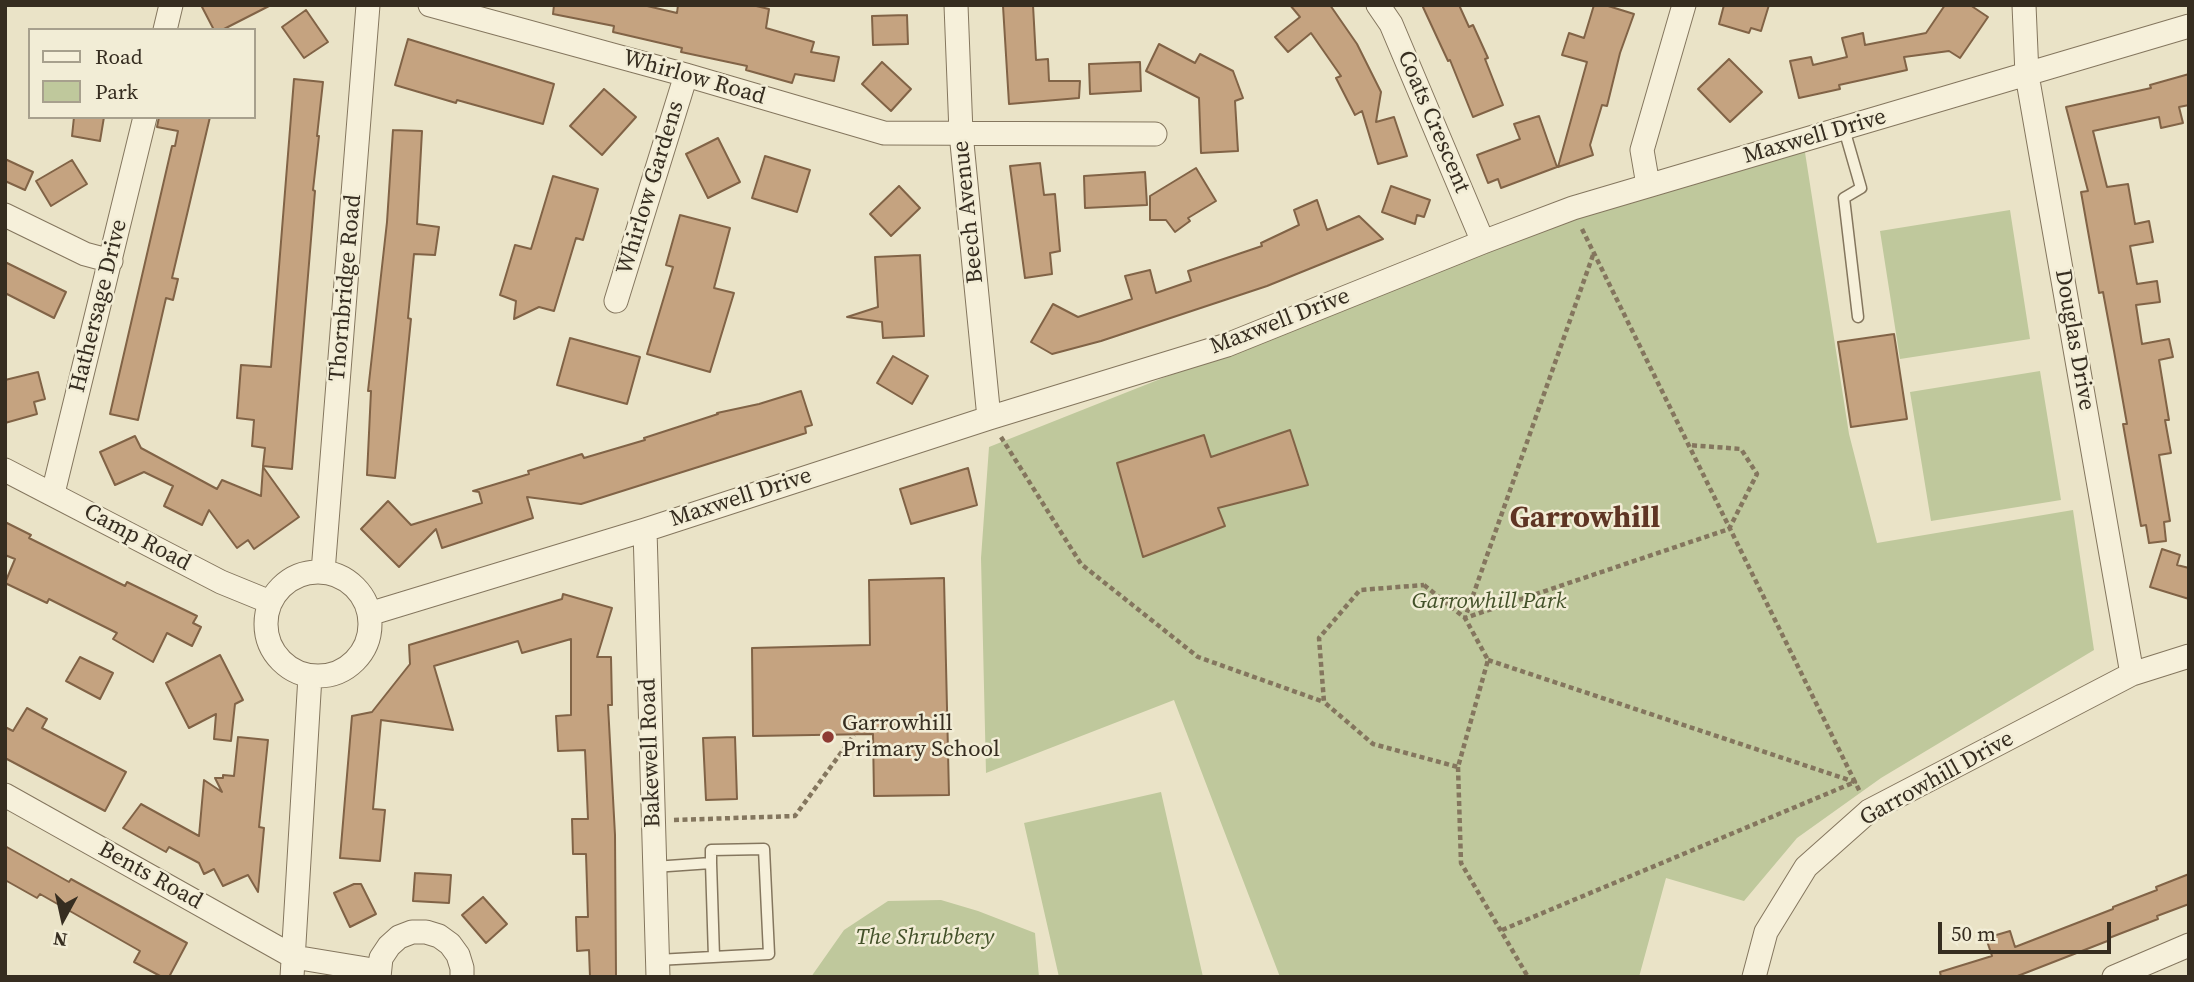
<!DOCTYPE html>
<style>
body{margin:0}
#map{position:relative;width:2194px;height:982px;overflow:hidden;background:#eae3c7;font-family:"Source Serif 4",serif}
canvas{display:block}
.frame{position:absolute;inset:0;border:7px solid #362d20;pointer-events:none}
.legend{position:absolute;left:28px;top:28px;width:228px;height:91px;box-sizing:border-box;background:#f2edd6;border:2px solid #a7a08d;margin:0;padding:9px 12px;list-style:none;font-size:21px;color:#362d20}
.legend li{display:flex;align-items:center;gap:14px;height:35px}
.legend b{width:35px;border:2px solid #a7a08d}
.north{position:absolute;left:28px;top:884px;width:70px;height:70px;-webkit-text-stroke:5px #f2edd6;paint-order:stroke;rotate:188deg;font-size:19px;font-weight:700;line-height:28px;text-align:center;color:#362d20}
.north::after{content:'';display:block;margin:auto;width:24px;height:32px;background:#362d20;clip-path:polygon(50% 0,100% 100%,50% 72%,0 100%)}
.scale{position:absolute;left:1938px;top:922px;width:173px;height:32px;box-sizing:border-box;border:4px solid #362d20;border-top:0;padding-left:9px;font-size:21px;line-height:24px;white-space:nowrap;color:#362d20;-webkit-text-stroke:5px #f2edd6;paint-order:stroke}
</style>
<div id="map">
<canvas width="2194" height="982"></canvas>
<div class="frame"></div>
<ul class="legend">
<li><b style="height:9px;background:#f6f0da"></b>Road</li>
<li><b style="height:19px;background:#bfc89c"></b>Park</li>
</ul>
<div class="north">N</div>
<div class="scale">50 m</div>
</div>
<script>
const ctx = document.querySelector('canvas').getContext('2d');
ctx.lineJoin = 'round';
function fillPath(path, color) { ctx.fillStyle = color; ctx.fill(path, 'evenodd'); }
const toPath = rows => new Path2D(rows.map(r => 'M' + r).join(''));
function strokePath(path, color, width, dash) { ctx.strokeStyle = color; ctx.lineWidth = width; ctx.lineCap = dash ? 'butt' : 'round'; ctx.setLineDash(dash || []); ctx.stroke(path); }
function drawText(font, color, halo, rows, align = 'center') {
  ctx.font = font + ' "Source Serif 4",serif'; ctx.lineWidth = 5; ctx.setLineDash([]); ctx.textBaseline = 'middle'; ctx.strokeStyle = halo; ctx.fillStyle = color; for (const [text, x, y, turn = 0] of rows) {
    ctx.save(); ctx.translate(x, y); ctx.rotate((+turn || 0) * Math.PI / 180); ctx.textAlign = isNaN(turn) ? turn : align; if (halo) ctx.strokeText(text, 0, 0); ctx.fillText(text, 0, 0); ctx.restore();
  }
}
const green = toPath([
 [1804,146,1849,434,1877,543,2073,510,2094,650,1881,778,1797,838,1744,901,1666,878,1639,977,1280,977,1174,700,986,773,981,558,989,447,1480,252,1570,219],
 [2010,210,2030,339,1900,359,1880,231],
 [2040,371,2061,500,1931,521,1910,392],
 [1161,792,1203,977,1059,977,1024,823],
 [941,900,978,911,1035,933,1039,977,811,977,844,930,888,901]
]);
const building = toPath([
 [201,5,271,5,222,30,214,30,201,5],
 [554,5,643,5,677,13,678,5,752,5,769,9,766,28,814,42,811,52,839,57,834,81,795,74,792,83,746,70,747,66,681,52,682,48,613,32,614,26,553,14,554,5],
 [1033,5,1036,60,1048,59,1049,81,1080,81,1079,98,1009,104,1003,6,1033,5],
 [1290,5,1330,5,1357,44,1381,92,1376,122,1394,117,1407,156,1378,164,1362,111,1355,115,1336,78,1341,76,1311,33,1288,52,1275,37,1300,17,1290,5],
 [1422,5,1459,5,1469,27,1473,25,1488,58,1485,59,1503,105,1473,117,1450,60,1448,61,1422,5],
 [1594,5,1605,5,1634,14,1620,53,1607,106,1602,105,1590,145,1593,155,1558,167,1587,62,1562,55,1569,33,1584,38,1594,5],
 [1724,5,1769,5,1761,31,1751,28,1749,33,1719,24,1724,5],
 [1945,5,1970,5,1988,17,1960,58,1949,51,1904,57,1907,70,1839,85,1840,89,1799,98,1790,61,1811,57,1813,65,1847,57,1842,38,1863,33,1865,45,1926,33,1945,5],
 [306,10,328,42,304,58,282,27,306,10],
 [907,15,908,44,873,45,872,16,907,15],
 [408,39,554,84,543,124,457,100,456,103,395,85,408,39],
 [1159,44,1195,63,1200,54,1233,71,1243,98,1235,101,1238,151,1201,153,1199,98,1146,71,1159,44],
 [1729,59,1762,92,1730,122,1698,89,1729,59],
 [882,62,911,89,891,111,862,84,882,62],
 [1140,62,1141,91,1090,94,1089,64,1140,62],
 [2189,74,2189,105,2179,107,2183,123,2161,128,2159,117,2093,131,2107,187,2128,184,2135,224,2149,221,2153,242,2130,246,2137,284,2157,281,2160,302,2136,305,2142,344,2169,339,2173,357,2159,360,2169,420,2165,420,2171,453,2159,455,2170,521,2164,522,2166,541,2149,543,2146,525,2141,526,2123,424,2127,424,2114,351,2103,292,2099,293,2081,192,2088,191,2066,107,2151,88,2150,85,2189,74],
 [294,79,323,82,317,136,319,136,313,190,315,191,292,469,263,466,265,448,252,446,254,420,237,418,241,365,271,367,294,79],
 [604,89,636,117,602,155,570,126,604,89],
 [1539,116,1557,167,1501,188,1498,179,1488,183,1477,155,1520,139,1514,124,1539,116],
 [74,117,104,117,100,141,72,136,74,117],
 [159,117,210,117,172,278,178,279,173,300,166,298,138,420,110,414,172,146,175,146,178,131,157,127,159,117],
 [393,130,422,131,417,224,439,227,435,255,414,254,408,318,411,319,395,478,367,475,371,391,368,391,387,222,393,130],
 [718,138,740,182,708,198,686,154,718,138],
 [765,156,810,170,797,212,752,198,765,156],
 [5,159,33,172,25,190,5,181,5,159],
 [72,160,87,184,51,206,36,181,72,160],
 [1040,163,1044,195,1055,194,1060,251,1050,253,1052,274,1025,278,1010,166,1040,163],
 [1196,168,1216,201,1188,218,1190,221,1175,232,1166,220,1150,220,1150,196,1196,168],
 [1145,172,1147,205,1085,208,1084,176,1145,172],
 [553,176,598,189,583,240,576,238,554,311,539,307,514,319,516,301,500,295,515,245,531,249,553,176],
 [899,186,920,208,891,236,870,214,899,186],
 [1391,186,1430,200,1424,217,1417,215,1415,224,1382,212,1391,186],
 [1317,200,1327,230,1359,216,1383,239,1267,286,1101,341,1052,354,1031,342,1053,304,1078,317,1132,299,1125,276,1150,270,1156,293,1191,281,1188,271,1262,246,1261,243,1299,225,1294,210,1317,200],
 [680,215,730,228,714,288,734,293,710,372,647,354,673,267,666,265,680,215],
 [920,255,924,336,883,338,882,322,847,317,878,307,875,257,920,255],
 [5,262,66,292,54,318,5,293,5,262],
 [1894,334,1907,419,1851,427,1838,342,1894,334],
 [570,338,640,357,627,404,557,385,570,338],
 [893,356,928,376,912,404,877,383,893,356],
 [38,372,45,399,34,402,37,414,5,423,5,380,38,372],
 [801,391,812,425,805,427,806,433,581,504,527,497,533,518,442,548,436,529,399,567,361,529,388,501,411,525,482,503,479,492,473,491,529,474,528,471,582,454,584,458,645,440,644,438,718,414,717,413,759,404,801,391],
 [1290,430,1308,485,1218,508,1225,526,1143,557,1117,463,1204,435,1211,457,1290,430],
 [135,436,141,448,217,489,222,480,261,496,263,467,299,517,254,549,248,540,237,548,209,510,202,525,164,506,173,486,144,472,115,485,100,452,135,436],
 [968,468,977,505,911,524,900,489,968,468],
 [5,522,31,535,29,538,125,586,127,582,197,616,193,623,201,627,192,646,167,633,153,662,113,639,117,633,49,599,47,603,5,583,15,559,5,555,5,522],
 [2162,549,2180,555,2177,565,2189,568,2189,599,2150,587,2162,549],
 [944,578,949,795,874,796,873,734,753,736,752,648,870,645,869,580,944,578],
 [563,594,612,608,597,657,611,657,612,705,608,705,615,835,616,977,590,977,589,950,577,951,576,917,588,917,586,854,573,854,572,819,588,819,585,750,558,751,556,716,571,715,571,639,522,653,518,641,434,666,453,730,381,720,373,809,385,810,380,861,340,858,352,716,372,712,410,664,409,645,562,599,563,594],
 [220,655,243,700,235,704,231,741,214,739,216,714,189,728,166,683,220,655],
 [80,657,113,673,100,699,66,681,80,657],
 [27,708,47,719,42,728,126,772,105,811,5,758,5,727,13,731,27,708],
 [238,737,268,740,259,827,264,828,258,892,248,875,223,886,214,869,204,874,199,863,169,847,166,852,123,828,141,804,199,836,204,780,222,792,215,778,223,778,223,775,234,776,238,737],
 [735,737,737,799,706,800,703,738,735,737],
 [5,846,69,882,71,879,187,943,169,977,162,977,134,962,140,951,40,894,37,898,5,880,5,846],
 [415,873,451,875,449,903,413,901,415,873],
 [2189,874,2189,904,2157,916,2158,919,2109,938,2110,940,2015,977,1941,977,1940,972,1992,956,1986,938,2010,931,2015,947,2113,909,2113,907,2157,890,2156,887,2189,874],
 [354,884,361,884,376,914,350,927,334,893,354,884],
 [483,897,507,924,486,943,462,915,483,897]
]);
const path = toPath([
 [1593,255,1465,618,1729,529,1757,474,1741,449,1688,445],
 [1001,437,1081,564,1198,657,1324,702],
 [1424,585,1465,618,1488,660,1458,767,1373,744,1324,702,1319,638,1360,590,1424,585],
 [1488,660,1855,782,1860,792],
 [1458,767,1461,863,1528,977],
 [674,820,795,816,854,735],
 [1502,930,1855,782,1582,229]
]);
const lane = toPath([
 [1844,129,1861,188,1844,198,1858,317],
 [711,863,714,957],
 [654,867,711,863,711,850,764,849,769,954,657,960]
]);
const street = toPath([
 [430,5,686,75,884,133,1155,134],
 [956,5,961,133,989,418],
 [1378,5,1391,24,1483,242],
 [2024,5,2027,75,2132,674],
 [165,30,171,5],
 [1648,185,1642,150,1684,5],
 [5,215,85,254,111,261],
 [616,301,686,75],
 [5,470,221,582,270,602],
 [53,493,145,117],
 [645,530,658,977],
 '266 624a52 52 0 1 1 104 0a52 52 0 1 1-104 0Z',
 [323,572,368,5],
 [369,614,645,530,989,418,1227,345,1483,242,1573,208,2189,26],
 [5,795,294,957,379,971],
 [292,977,310,676],
 [379,977,381,958,389,946,399,937,412,932,426,932,439,936,450,944,458,955,462,968,462,977],
 [1754,977,1766,932,1806,867,1869,811,2132,674,2189,656],
 [2114,977,2189,945]
]);
const markers = [
 [828,737,7,"#8e3b33"]
];
const streetNames = [
 ["Whirlow Road",694,78,16],
 ["Coats Crescent",1433,122,67],
 ["Maxwell Drive",1815,137,-16],
 ["Whirlow Gardens",651,188,-73],
 ["Beech Avenue",969,212,-96],
 ["Thornbridge Road",346,288,-85],
 ["Hathersage Drive",99,306,-76],
 ["Maxwell Drive",1280,322,-21],
 ["Douglas Drive",2074,340,80],
 ["Maxwell Drive",741,498,-18],
 ["Camp Road",137,538,28],
 ["Bakewell Road",651,753,-92],
 ["Garrowhill Drive",1937,779,-29],
 ["Bents Road",150,876,29]
];
const parkNames = [
 ["Garrowhill Park",1489,602],
 ["The Shrubbery",925,938]
];
const poiNames = [
 ["Garrowhill",842,724],
 ["Primary School",842,750]
];
const districtNames = [
 ["Garrowhill",1585,519]
];
fillPath(green, '#bfc89c');
fillPath(building, '#c5a380');
strokePath(building, '#816346', 2);
strokePath(lane, '#84765e', 13);
strokePath(street, '#84765e', 25);
strokePath(path, '#84765e', 4.5, [5, 3.5]);
strokePath(lane, '#f6f0da', 10);
strokePath(street, '#f6f0da', 23);
for (const [x, y, r, color] of markers) { const dot = new Path2D(); dot.arc(x, y, r, 0, 2 * Math.PI); ctx.fillStyle = color; ctx.fill(dot); strokePath(dot, '#f2edd6', 2.5); }
drawText('23px', '#362d20', '#f2edd6', streetNames);
drawText('italic 23px', '#435129', '#f2edd6', parkNames);
drawText('23px', '#362d20', '#f2edd6', poiNames, 'left');
drawText('bold 30px', '#5f3524', '#f2edd6', districtNames);
</script>
